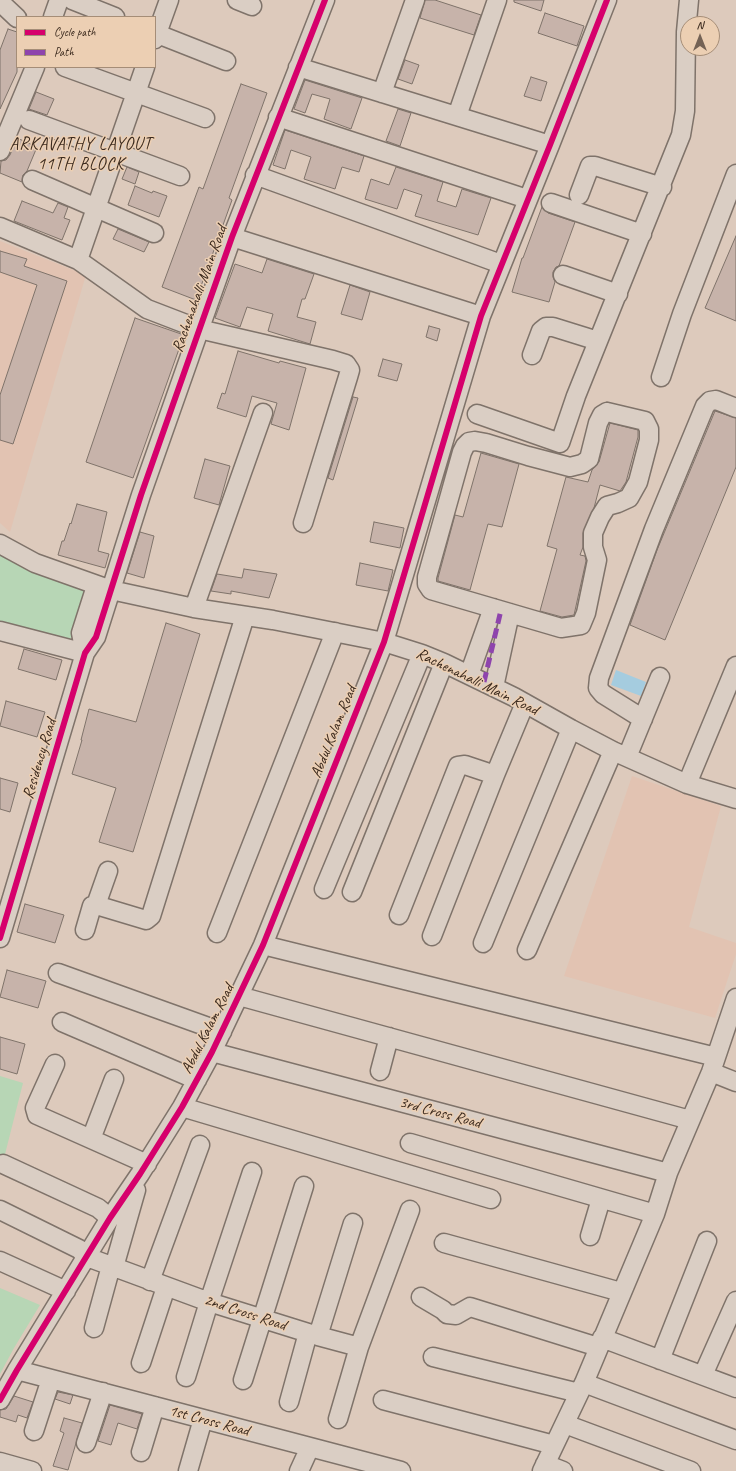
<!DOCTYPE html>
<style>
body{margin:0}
#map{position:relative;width:736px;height:1471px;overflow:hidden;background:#ddcabc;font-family:Caveat,sans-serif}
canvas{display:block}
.legend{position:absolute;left:16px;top:16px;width:140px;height:52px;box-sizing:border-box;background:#eccfb3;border:1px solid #a58d77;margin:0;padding:5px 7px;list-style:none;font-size:12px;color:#3b2a1e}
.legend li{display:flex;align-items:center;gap:8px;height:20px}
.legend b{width:20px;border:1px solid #a58d77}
.north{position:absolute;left:680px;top:16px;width:40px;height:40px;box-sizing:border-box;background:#eccfb3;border:1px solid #a58d77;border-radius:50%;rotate:0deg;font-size:11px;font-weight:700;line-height:16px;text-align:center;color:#3b2a1e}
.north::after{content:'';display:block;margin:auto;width:14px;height:18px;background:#746255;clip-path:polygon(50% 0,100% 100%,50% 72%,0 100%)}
</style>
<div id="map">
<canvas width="736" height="1471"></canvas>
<ul class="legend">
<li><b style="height:5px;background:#d6006c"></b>Cycle path</li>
<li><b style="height:5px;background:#8e44ad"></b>Path</li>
</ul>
<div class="north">N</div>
</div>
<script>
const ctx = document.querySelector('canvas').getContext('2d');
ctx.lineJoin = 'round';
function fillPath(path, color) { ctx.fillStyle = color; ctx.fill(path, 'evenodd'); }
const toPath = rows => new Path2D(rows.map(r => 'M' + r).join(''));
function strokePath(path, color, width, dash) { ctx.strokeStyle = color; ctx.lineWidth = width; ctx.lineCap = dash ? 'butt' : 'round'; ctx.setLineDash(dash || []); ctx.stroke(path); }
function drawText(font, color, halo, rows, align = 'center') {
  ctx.font = font + ' Caveat,sans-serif'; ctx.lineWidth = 3; ctx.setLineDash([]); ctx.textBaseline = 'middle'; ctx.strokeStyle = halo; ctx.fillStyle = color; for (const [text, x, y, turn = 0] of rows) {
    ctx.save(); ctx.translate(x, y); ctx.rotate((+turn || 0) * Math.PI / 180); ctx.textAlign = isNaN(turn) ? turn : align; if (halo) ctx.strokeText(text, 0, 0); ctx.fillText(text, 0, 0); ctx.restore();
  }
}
const built = toPath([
 [0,241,86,275,10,532,0,523],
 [632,776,721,806,689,927,736,943,736,954,715,1018,564,976]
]);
const green = toPath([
 [0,548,86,589,69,644,0,625],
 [0,1076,23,1083,0,1174],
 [0,1288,40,1305,14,1348,0,1374]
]);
const water = toPath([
 [616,670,646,682,641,696,611,685]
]);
const building = toPath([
 [425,0,435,0,481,15,474,35,420,18,425,0],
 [514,0,544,0,541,11,514,2,514,0],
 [545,13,584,26,577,46,538,33,545,13],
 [8,29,17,32,17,72,0,109,0,50,8,29],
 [405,60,419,65,412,84,398,79,405,60],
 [531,77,547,82,541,101,524,96,531,77],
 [305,80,362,98,351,129,324,119,330,99,312,94,305,113,294,109,305,80],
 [241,84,267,93,229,198,232,200,196,300,162,287,199,187,203,189,241,84],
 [36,92,54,99,47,115,29,109,36,92],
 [398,109,411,113,400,146,386,141,398,109],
 [285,130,364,156,359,172,342,167,335,189,304,179,311,157,291,150,285,169,273,165,285,130],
 [17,138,37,147,27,171,23,175,22,182,0,173,1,161,6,160,10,155,17,138],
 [127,167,139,172,135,184,122,179,127,167],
 [396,167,443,182,437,201,456,207,462,189,491,198,478,235,415,216,422,195,404,189,397,209,365,199,371,179,389,185,396,167],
 [135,186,152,193,153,191,167,196,159,217,128,205,135,186],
 [22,201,53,213,58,203,68,207,64,218,70,220,62,240,14,221,22,201],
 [542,207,548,213,575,222,559,266,556,267,553,272,553,277,555,282,549,302,512,292,522,258,523,258,542,207],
 [118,229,149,242,144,252,113,239,118,229],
 [736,236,736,321,705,308,736,236],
 [0,251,27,259,24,266,67,281,13,444,0,440,0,395,37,285,0,272,0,251],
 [267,259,314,274,305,299,302,299,297,317,316,322,310,344,268,331,273,314,247,307,240,327,215,318,235,264,262,273,267,259],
 [350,285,370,292,362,320,341,314,350,285],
 [135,318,184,335,133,478,86,462,135,318],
 [429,326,440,329,437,341,426,337,429,326],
 [238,351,279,363,280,361,306,368,289,430,271,424,277,403,252,396,246,417,217,408,222,393,225,394,238,351],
 [383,359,402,364,397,381,378,376,383,359],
 [353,397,358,398,333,480,328,478,353,397],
 [715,411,736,418,736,467,665,640,630,625,657,550,715,411],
 [610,423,638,430,638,437,626,482,620,491,600,485,594,508,583,533,583,547,580,555,585,556,586,561,574,615,562,617,540,611,557,549,547,546,566,477,588,482,592,470,599,462,610,423],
 [481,453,519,464,502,527,488,524,470,590,438,581,438,578,455,515,463,517,481,453],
 [205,459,230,466,219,505,194,498,205,459],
 [77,504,107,512,98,551,109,554,105,568,58,555,62,541,64,541,70,523,71,524,77,504],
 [374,522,404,528,400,548,370,542,374,522],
 [140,532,154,536,144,578,127,573,140,532],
 [360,563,393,570,388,591,356,585,360,563],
 [244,569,277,574,269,598,231,591,231,594,211,591,217,574,242,578,244,569],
 [166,623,200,634,133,852,99,842,116,788,72,774,82,740,81,740,89,709,136,722,166,623],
 [24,649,62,660,56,680,18,669,24,649],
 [6,701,45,712,37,737,0,726,6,701],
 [0,778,18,783,10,812,0,809,0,778],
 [25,904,64,915,55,943,17,932,25,904],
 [7,970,46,981,38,1008,0,997,7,970],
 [0,1037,25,1044,17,1074,0,1069,0,1037],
 [58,1392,73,1395,70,1404,55,1399,58,1392],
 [14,1396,33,1402,27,1418,18,1415,16,1422,0,1417,0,1410,6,1409,14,1396],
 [110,1405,142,1414,137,1429,118,1423,111,1445,98,1441,110,1405],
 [64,1418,82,1423,68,1470,53,1466,64,1433,60,1431,64,1418]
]);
const minor = toPath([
 [72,0,115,17],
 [237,0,252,6],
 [0,2,17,18],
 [53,17,59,0],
 [155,33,226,61],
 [155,39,169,0],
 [65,67,205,118],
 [298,67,550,145],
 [382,93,415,0],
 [457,116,497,0],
 [278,117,527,199],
 [29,120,180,176],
 [0,151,35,67],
 [255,175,501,264],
 [32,180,154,233],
 [579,195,590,166,595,166,662,187],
 [551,203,642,234],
 [0,227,78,260,147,309,199,329,333,360,346,364,350,370,348,377,303,523],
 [232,237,481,316],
 [78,260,145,67],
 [563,275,618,294],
 [532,355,541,331,546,327,553,327,598,341],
 [661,377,682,314,736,174],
 [607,412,645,421,649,429,649,440,638,482,629,498,618,503,607,506,600,517,593,533,593,547,597,560,586,613,581,625,561,628,431,590,427,584,427,577,462,452,465,446,469,442,475,441,486,443,528,456,570,467,582,464,589,459,598,423,602,415,607,412],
 [477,414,560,443,576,396,681,135,685,111,686,32,689,0],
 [0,544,35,563,111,590,194,608,273,620,384,642,422,654,444,663,514,697,571,729,613,751,687,784,736,799],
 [194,608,263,413],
 [0,631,85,653],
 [85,653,81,633,96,586],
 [469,675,493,608],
 [494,687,510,613],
 [643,719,603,694,598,688,599,678,654,529,705,406,710,401,716,400,736,408],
 [627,757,660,677],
 [687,784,736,666],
 [324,889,422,654],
 [352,892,444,663],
 [96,905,108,871],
 [399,915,458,766,465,765,495,775],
 [85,930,92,906,96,905,146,920,151,916,245,616],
 [217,933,335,632],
 [432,936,495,775,525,703],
 [0,938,85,653,96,637,141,495,232,237,325,0],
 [483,943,571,729],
 [263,945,716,1057],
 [527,950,613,751],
 [58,973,222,1032],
 [239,996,690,1120],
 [62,1022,197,1080],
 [212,1052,668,1173],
 [55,1064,35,1108,37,1115,147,1164],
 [380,1071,389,1037],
 [711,1072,736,1082],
 [182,1107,491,1199],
 [91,1139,114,1079],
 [410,1143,655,1214],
 [3,1164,98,1208,110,1218],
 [0,1210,79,1249,87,1257,114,1267,209,1302,318,1336,359,1347],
 [590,1236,601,1199],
 [444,1243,621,1292],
 [0,1261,66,1291],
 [114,1267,136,1190],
 [150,1281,200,1145],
 [421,1297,443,1310,447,1314,456,1315,470,1307,598,1347],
 [94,1328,111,1266],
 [318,1336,353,1223],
 [602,1338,736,1388],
 [433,1357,579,1393],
 [660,1360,707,1241],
 [141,1363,166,1287],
 [17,1370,401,1471],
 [703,1375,736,1301],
 [186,1377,209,1302,252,1172],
 [243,1380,304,1186],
 [584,1383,736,1440],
 [0,1400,17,1370,110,1218,140,1174,182,1107,212,1052,263,945,384,642,481,316,550,145,607,0],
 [383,1400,554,1445],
 [289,1402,308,1333],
 [338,1419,359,1347,410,1210],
 [565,1424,691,1471],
 [34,1431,51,1379],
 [86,1443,103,1392],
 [141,1452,155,1406],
 [0,1462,32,1471],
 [545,1464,563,1471],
 [188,1471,203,1419],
 [299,1471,310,1447],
 [542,1471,584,1383,655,1214,668,1173,711,1072,736,998]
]);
const quiet = toPath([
 [484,682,501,610]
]);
const cycleway = toPath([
 [0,938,85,653,96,637,141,495,232,237,325,0],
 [0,1400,17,1370,110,1218,140,1174,182,1107,212,1052,263,945,384,642,481,316,550,145,607,0]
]);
const streetNames = [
 ["Rachenahalli Main Road",200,289,-70],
 ["Rachenahalli Main Road",477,682,26],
 ["Abdul Kalam Road",334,732,-68],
 ["Residency Road",40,759,-73],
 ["Abdul Kalam Road",208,1029,-63],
 ["3rd Cross Road",440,1113,15],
 ["2nd Cross Road",245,1313,18],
 ["1st Cross Road",209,1421,15]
];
const neighbourhoodNames = [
 ["ARKAVATHY LAYOUT",81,145],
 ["11TH BLOCK",81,165]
];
fillPath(built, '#e2c3b2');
fillPath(green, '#b7d6b5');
fillPath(water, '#a5ccdf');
fillPath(building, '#c7b3aa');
strokePath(building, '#7f736a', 1);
strokePath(minor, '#7f736a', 21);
strokePath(minor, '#dacec4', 18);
strokePath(quiet, '#8e44ad', 5, [10, 5]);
strokePath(cycleway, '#d6006c', 6);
drawText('16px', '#3b2a1e', '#eccfb3', streetNames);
ctx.letterSpacing = '1px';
drawText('17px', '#3b2a1e', '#eccfb3', neighbourhoodNames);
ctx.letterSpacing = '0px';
</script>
